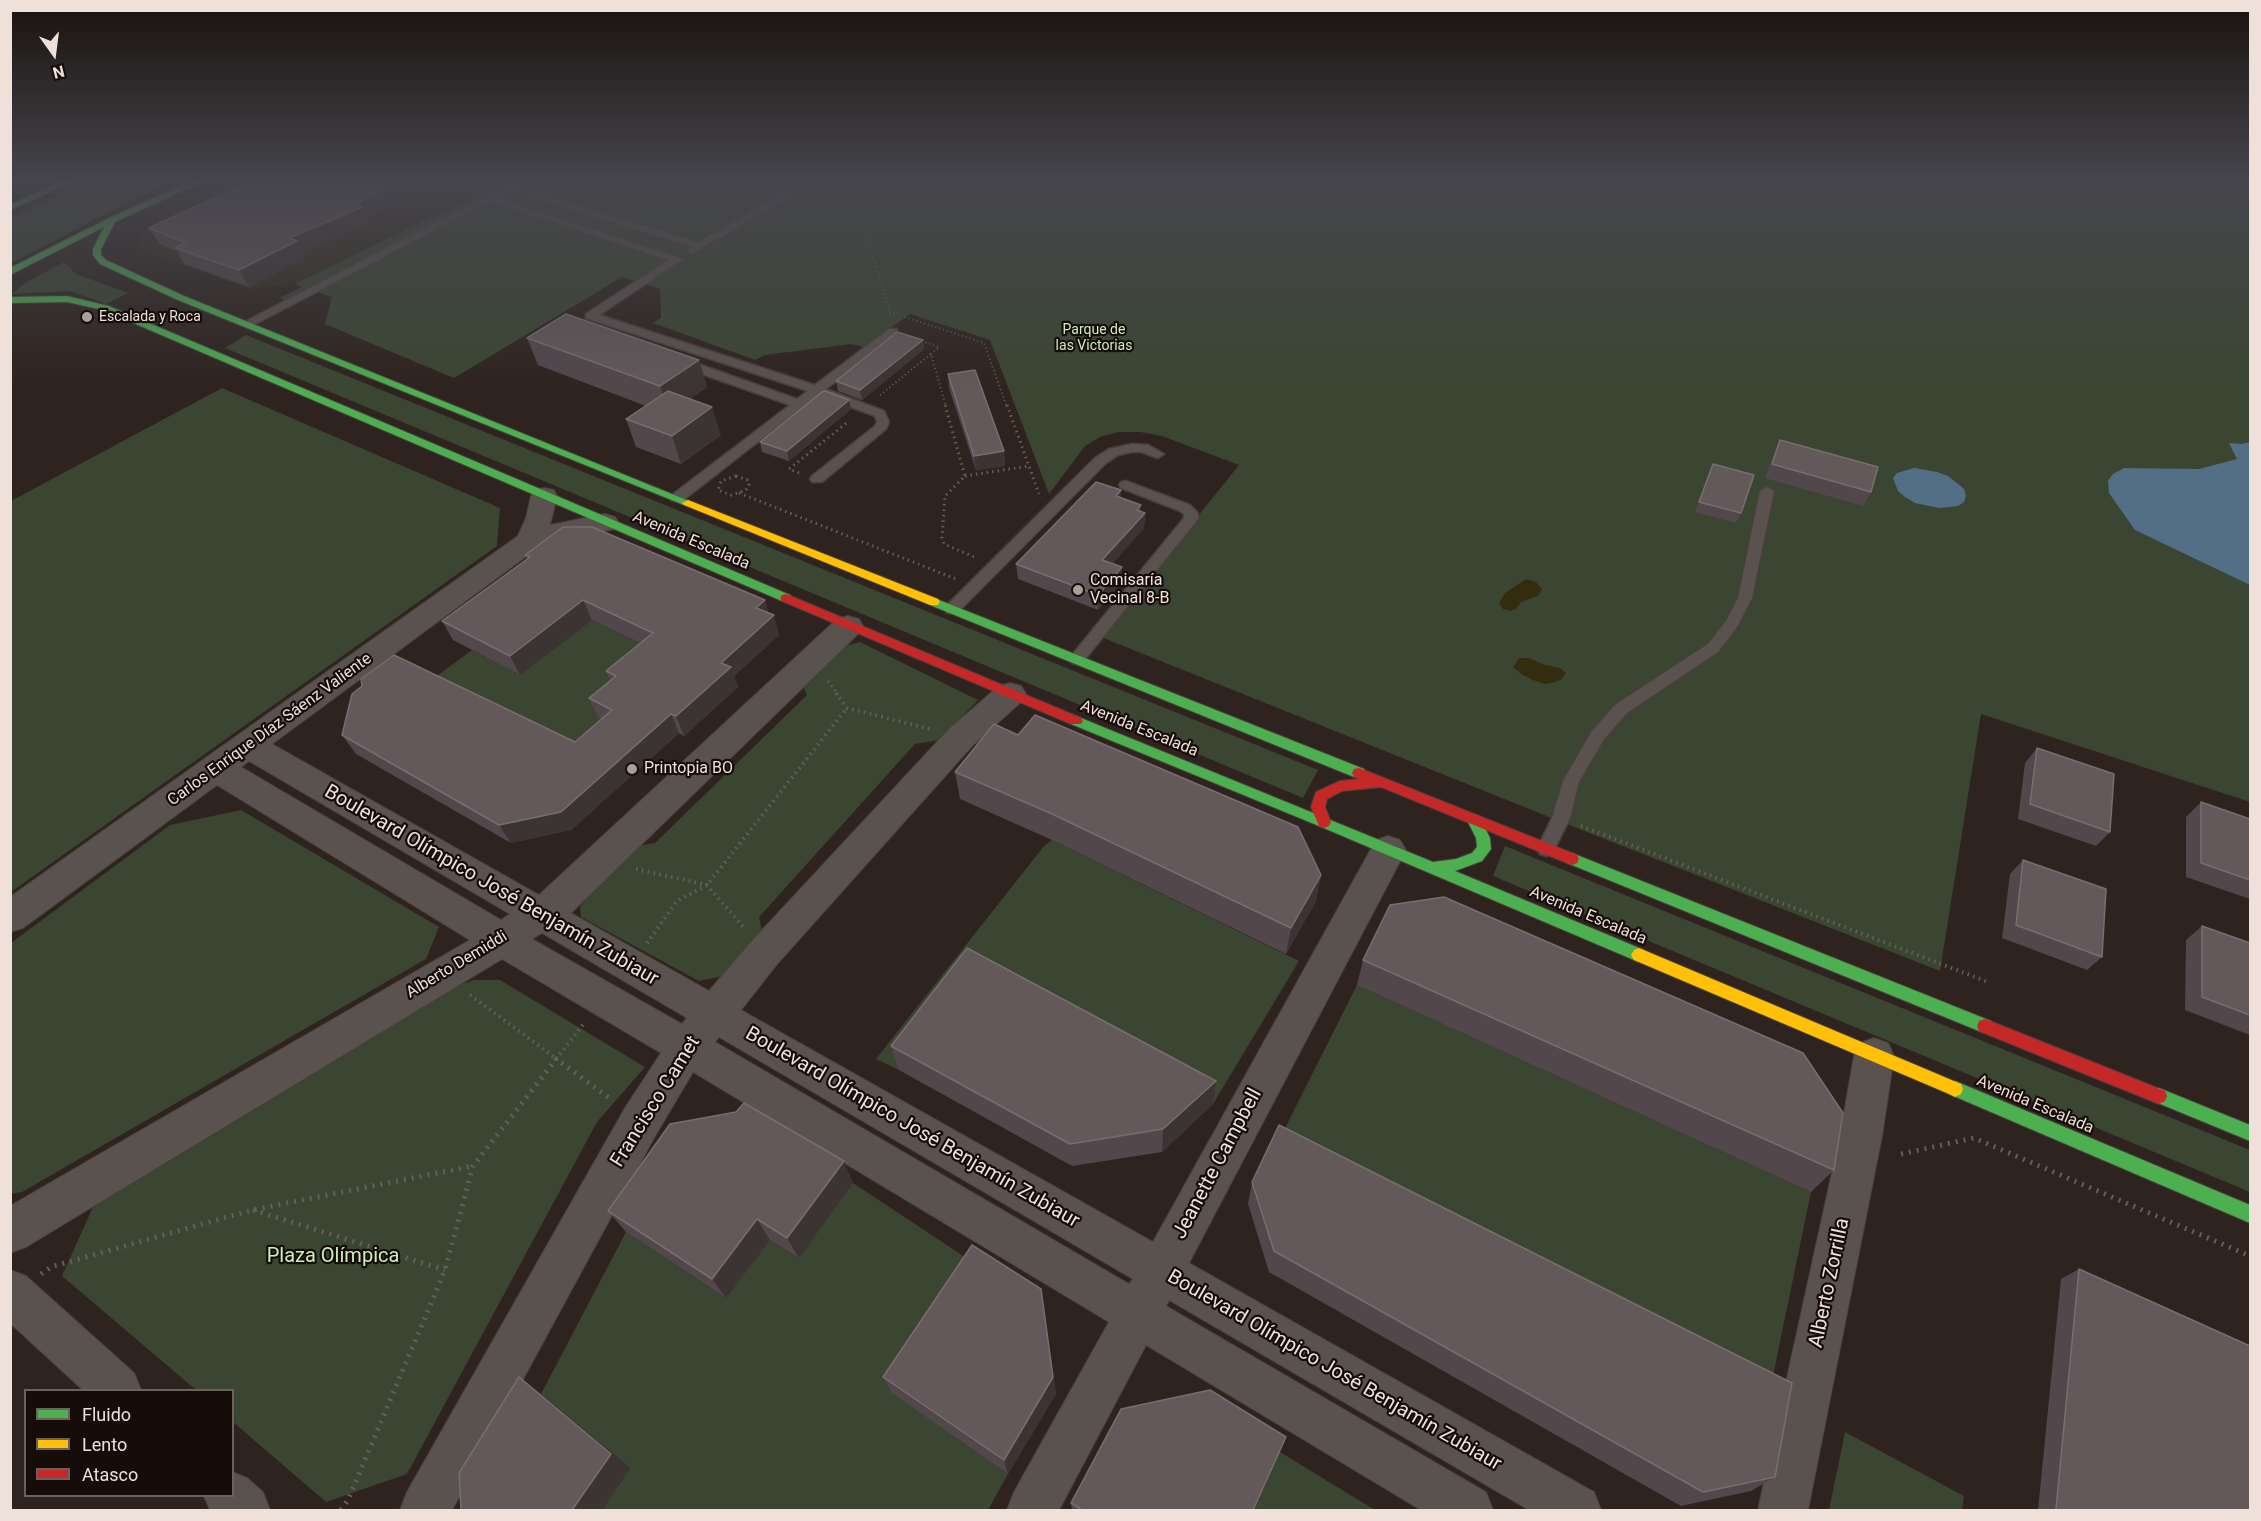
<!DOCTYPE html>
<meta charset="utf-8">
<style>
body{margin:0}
#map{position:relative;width:2261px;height:1521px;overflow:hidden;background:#2e231e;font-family:Roboto,sans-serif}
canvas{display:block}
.frame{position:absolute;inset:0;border:12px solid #efe0da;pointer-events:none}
.legend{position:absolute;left:24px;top:1389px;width:210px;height:108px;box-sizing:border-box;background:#160c09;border:2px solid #6d615d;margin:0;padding:8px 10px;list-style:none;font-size:18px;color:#efe0da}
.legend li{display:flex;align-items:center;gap:12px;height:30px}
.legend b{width:30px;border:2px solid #6d615d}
.north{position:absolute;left:24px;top:24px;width:60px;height:60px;-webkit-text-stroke:4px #160c09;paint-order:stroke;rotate:166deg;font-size:16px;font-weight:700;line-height:24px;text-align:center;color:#efe0da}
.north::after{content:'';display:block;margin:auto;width:21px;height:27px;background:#efe0da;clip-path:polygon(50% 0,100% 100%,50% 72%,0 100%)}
</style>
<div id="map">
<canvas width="2261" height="1521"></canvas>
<div class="frame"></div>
<ul class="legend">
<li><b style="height:8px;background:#4caf50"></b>Fluido</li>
<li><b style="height:8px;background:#ffc107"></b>Lento</li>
<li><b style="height:8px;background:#c62828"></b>Atasco</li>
</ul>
<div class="north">N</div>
</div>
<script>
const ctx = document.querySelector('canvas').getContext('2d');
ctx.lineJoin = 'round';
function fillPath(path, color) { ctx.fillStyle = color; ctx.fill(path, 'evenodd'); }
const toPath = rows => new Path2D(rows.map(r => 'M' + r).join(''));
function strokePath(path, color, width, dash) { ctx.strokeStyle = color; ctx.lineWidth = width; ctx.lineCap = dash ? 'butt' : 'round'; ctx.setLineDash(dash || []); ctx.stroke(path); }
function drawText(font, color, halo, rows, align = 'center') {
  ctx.font = font + ' Roboto,sans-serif'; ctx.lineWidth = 4.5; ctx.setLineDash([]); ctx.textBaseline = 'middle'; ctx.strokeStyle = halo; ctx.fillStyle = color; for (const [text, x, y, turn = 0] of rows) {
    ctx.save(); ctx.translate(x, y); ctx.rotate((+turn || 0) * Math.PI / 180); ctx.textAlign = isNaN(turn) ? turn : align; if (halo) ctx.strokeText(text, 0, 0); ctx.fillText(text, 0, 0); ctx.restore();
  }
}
const education = toPath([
 [247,179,476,179,495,186,294,284,249,289,145,252,142,248,141,235,159,219]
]);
const green = toPath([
 [94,179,173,179,11,263,11,217],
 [476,179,2250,179,2250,802,1981,714,1940,971,1559,821,1101,637,1239,465,1162,436,1140,432,1118,432,1100,437,1085,446,1049,494,990,340,910,314,864,347,851,344,765,355,755,360,653,323,661,318,660,289,622,277,454,378,325,324,332,297,318,292,294,304,280,298,302,287,295,284,494,186],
 [64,262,76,274,128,293,106,304,70,291,12,294,25,283],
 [246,335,1318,770,1303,798,225,348],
 [222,388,500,508,497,546,11,892,11,501],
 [592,620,660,653,625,731,612,768,403,701,472,650,520,675],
 [860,642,978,700,939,740,915,744,759,917,762,932,723,976,699,981,581,917,580,907,594,888,633,847,655,843,807,695,802,684,841,647],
 [241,810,439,927,426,959,22,1192,11,1194,11,943,170,825],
 [1052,840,1299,961,1213,1104,971,974,899,1070,876,1059,1044,846],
 [1505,846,2250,1150,2250,1192,1493,876],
 [474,980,500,980,645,1067,597,1122,407,1474,326,1502,233,1422,232,1390,196,1390,62,1276,93,1207,447,989],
 [1357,985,1811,1192,1768,1400,1275,1148],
 [853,1183,977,1265,893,1393,1008,1474,988,1510,602,1510,630,1468,541,1394,626,1232,726,1298,770,1240,799,1258],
 [1845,1432,1964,1496,1962,1510,1829,1510],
 [1280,1452,1375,1510,1254,1510]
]);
const sand = toPath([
 [1526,579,1536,582,1542,589,1538,596,1521,602,1516,609,1510,611,1503,609,1499,603,1505,593],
 [1519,658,1529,658,1545,665,1560,668,1566,673,1561,680,1555,682,1545,684,1533,680,1521,674,1513,667]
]);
const water = toPath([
 [2250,442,2250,585,2135,530,2109,493,2108,481,2113,474,2124,468,2199,469,2237,459,2229,443,2242,444],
 [1914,468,1937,472,1948,476,1964,489,1966,496,1964,502,1958,506,1939,508,1915,503,1905,497,1898,491,1893,478,1897,473]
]);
const pathFar3 = toPath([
 [224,187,240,179],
 [91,192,121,179],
 [806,197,861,215,890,313,895,314],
 [905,317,984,343,1007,407],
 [918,340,939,347,931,354],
 [880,395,931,354,946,407]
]);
const pathFar2 = toPath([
 [945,405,965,476,945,496,942,538,944,544,974,557],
 [1007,405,1039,494],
 [799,473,789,469,849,421],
 [736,476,748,480,749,485,746,490,731,495,718,490,721,481,736,476],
 [965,476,1029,466],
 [739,493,956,579],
 [828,681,838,695]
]);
const pathFar1 = toPath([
 [836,693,847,708,930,729],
 [1581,826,1988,982],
 [636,869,707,885,745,929],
 [647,943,677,901,707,885,847,708],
 [470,995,557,1059],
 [556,1059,585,1022]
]);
const path = toPath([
 [555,1058,613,1101],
 [1901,1154,1974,1138,2250,1256],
 [253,1210,445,1270],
 [41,1274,51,1267,252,1210,473,1166],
 [341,1510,348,1500,445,1270,473,1166,557,1058]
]);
const lane = toPath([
 [518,179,531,179,518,187,699,242,787,190,795,190,795,194,692,254,687,251,692,247,510,191,496,198,683,259,599,315,815,385,889,329,897,329,897,333,826,389,884,411,889,422,886,429,822,482,812,482,810,479,812,476,874,427,877,422,875,416,818,395,682,501,672,501,670,498,672,495,790,405,679,366,679,360,687,360,797,399,808,391,586,318,586,314,669,260,489,202,251,326,247,327,241,324,518,179],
 [1132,444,1148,445,1164,454,1158,458,1141,452,1132,452,1118,455,1105,464,957,613,947,613,945,609,947,605,1095,458,1109,449,1132,444],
 [1126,481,1190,505,1198,513,1198,519,1082,663,1077,664,1072,663,1069,659,1072,655,1184,518,1184,514,1180,511,1121,488,1119,485,1121,482,1126,481],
 [1767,487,1774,491,1752,598,1737,627,1718,652,1627,713,1604,739,1579,782,1570,818,1552,854,1546,856,1540,854,1537,849,1552,818,1563,781,1592,731,1615,705,1708,644,1726,621,1738,598,1760,491,1767,487]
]);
const street = toPath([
 [544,488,554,490,557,496,550,525,605,514,615,517,619,523,615,529,572,537,539,547,272,744,539,895,837,619,848,616,859,619,863,626,859,633,571,913,709,991,752,941,950,728,999,686,1010,683,1021,686,1026,694,1021,702,972,746,778,963,741,1010,1153,1242,1376,840,1388,836,1400,840,1406,850,1189,1263,1594,1492,1601,1510,1529,1510,1169,1300,1166,1306,1486,1492,1493,1510,1421,1510,1146,1345,1059,1510,1007,1510,1014,1492,1109,1322,693,1072,655,1136,452,1510,400,1510,407,1492,625,1108,661,1053,502,959,26,1247,10,1253,10,1206,470,940,217,785,23,928,10,932,10,897,518,536,526,518,531,496,534,490,544,488],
 [249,761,510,914,501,920,241,767,249,761],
 [542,933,687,1018,682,1024,532,939,542,933],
 [719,1037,1133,1279,1129,1284,715,1042,719,1037],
 [1874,1038,1888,1043,1894,1056,1882,1136,1808,1510,1758,1510,1840,1136,1854,1056,1860,1043,1874,1038],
 [10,1270,26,1276,134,1373,141,1390,83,1390,10,1323,10,1270],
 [232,1472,247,1478,263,1492,270,1510,210,1510,204,1496,232,1496,232,1472]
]);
const fast = toPath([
 [66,179,78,179,10,210,10,205,66,179],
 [196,179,208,179,115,222,101,249,101,255,106,260,184,296,694,503,688,506,684,505,178,300,100,264,93,255,93,249,104,227,10,275,10,268,109,218,196,179],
 [67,296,109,306,790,595,792,598,790,601,782,601,103,310,67,302,10,303,10,297,67,296],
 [934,598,1364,769,1366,773,1364,777,1354,777,930,605,928,602,934,598],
 [1076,716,1433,862,1456,859,1472,853,1477,847,1476,838,1467,820,1469,816,1474,814,1479,816,1490,838,1491,849,1482,861,1455,871,1644,950,1647,955,1644,960,1639,962,1634,960,1319,826,1071,724,1069,721,1076,716],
 [1572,853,1991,1021,1993,1026,1991,1031,1985,1033,1979,1031,1567,863,1565,859,1567,855,1572,853],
 [1955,1081,2250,1205,2250,1223,1949,1094,1947,1089,1949,1084,1955,1081],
 [2159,1088,2250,1125,2250,1141,2153,1101,2151,1096,2153,1091,2159,1088]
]);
const slow = toPath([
 [688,500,938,599,940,602,938,605,930,605,684,505,682,503,688,500],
 [1639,948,1961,1084,1963,1089,1961,1094,1955,1097,1949,1094,1634,960,1631,955,1634,950,1639,948]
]);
const jam = toPath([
 [786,594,1081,718,1083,721,1081,724,1071,724,782,601,780,598,782,595,786,594],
 [1359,768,1577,855,1579,859,1577,863,1572,865,1567,863,1381,787,1342,791,1327,799,1325,807,1331,822,1329,826,1324,828,1319,826,1311,807,1316,792,1340,781,1360,779,1354,777,1352,773,1354,769,1359,768],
 [1985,1019,2165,1091,2167,1096,2165,1101,2159,1104,1979,1031,1977,1026,1979,1021,1985,1019]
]);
const wall = toPath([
 [367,218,370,223,303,252,306,257,249,287,184,264,177,251,159,244,149,228],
 [527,338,699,360,707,387,690,399,721,435,681,464,636,447,626,419,646,406,538,365],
 [923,340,924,349,862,400,838,391,836,381],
 [948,374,1004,451,1005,466,976,470,949,388],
 [851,409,789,461,762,452,760,442],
 [1780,440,1871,492,1863,506,1765,478],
 [1713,464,1741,513,1736,523,1695,512],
 [1121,498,1141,505,1141,511,1145,513,1144,528,1112,564,1122,567,1122,582,1098,610,1018,579,1016,564],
 [525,555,769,613,779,635,734,676,738,687,684,736,679,733,571,830,511,843,356,754,342,735,575,742,602,719,598,717,589,698,610,680,606,671,640,643,592,620,520,675,453,640,442,621,527,559],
 [1018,735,1321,875,1316,901,1286,954,1052,840,960,799,955,772],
 [2037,748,2110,832,2096,846,2018,819,2025,763],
 [2201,802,2250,819,2250,899,2186,877,2186,817],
 [2023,860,2102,957,2087,970,2002,938,2010,874],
 [2202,926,2250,943,2250,1035,2185,1010,2186,940],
 [1363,960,1834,1170,1811,1192,1357,985],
 [891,1046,1216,1081,1213,1104,1162,1152,1072,1166,899,1070],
 [1252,1182,1775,1477,1751,1491,1681,1506,1269,1272,1248,1204],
 [853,1183,799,1258,770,1240,726,1298,626,1232,608,1211],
 [2079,1269,2250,1510,2038,1510,2061,1279],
 [1041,1289,1056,1394,1008,1474,892,1393,883,1377],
 [1280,1452,1254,1510,1072,1510,1071,1503]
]);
const shadedWall = toPath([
 [405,179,443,179,367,218,370,223,303,252,306,257,249,287,239,270,289,238],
 [923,340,924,349,862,400,860,390],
 [699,360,707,387,669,414,660,386],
 [849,400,851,409,789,461,787,451],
 [712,407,721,435,681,464,672,436],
 [1004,451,1005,466,976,470,974,456],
 [1121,490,1121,505,1116,496],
 [1141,505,1141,517,1145,513,1144,528,1102,575,1102,560],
 [1122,567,1122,582,1098,610,1098,595],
 [583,600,592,620,520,675,510,656],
 [765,600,770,618,774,615,779,635,734,676,738,687,684,736,676,716,721,663,756,608],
 [671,714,679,733,571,830,511,843,499,825],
 [1321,875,1316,901,1286,954,1291,928],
 [1216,1081,1213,1104,1162,1152,1163,1129],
 [844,1161,853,1183,799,1258,787,1238],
 [757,1219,770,1240,726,1298,712,1279],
 [1041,1289,1056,1394,1008,1474,1004,1460],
 [519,1377,541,1394,630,1468,602,1510,572,1510],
 [1286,1437,1254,1510,1253,1510]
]);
const building = toPath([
 [255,179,405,179,355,204,362,207,289,238,297,241,239,270,175,248,186,243,149,228,255,179],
 [566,314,699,360,660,386,527,338,566,314],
 [897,332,923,340,860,390,836,381,897,332],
 [975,370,1004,451,974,456,948,374,975,370],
 [668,391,712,407,672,436,626,419,668,391],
 [825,391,849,400,787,451,760,442,822,392,825,391],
 [1780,440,1878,467,1871,492,1772,464,1780,440],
 [1713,464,1754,475,1741,513,1699,502,1713,464],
 [1096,482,1121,490,1116,496,1141,505,1137,510,1145,513,1102,560,1122,567,1098,595,1016,564,1096,482],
 [563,527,592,527,765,600,756,608,774,615,721,663,731,667,676,716,671,714,561,812,499,825,342,735,352,694,362,686,361,679,394,655,575,742,612,710,589,698,616,676,606,671,653,633,583,600,510,656,442,621,530,557,525,555,563,527],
 [1035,715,1298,827,1321,875,1291,928,1050,813,955,772,994,724,1018,735,1035,715],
 [2037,748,2114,774,2110,832,2030,804,2037,748],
 [2201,802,2250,819,2250,880,2201,863,2201,802],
 [2023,860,2106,889,2102,957,2016,925,2023,860],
 [1444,897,1803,1053,1843,1113,1834,1170,1363,960,1390,905,1444,897],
 [2202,926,2250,943,2250,1015,2202,997,2202,926],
 [967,948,1216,1081,1163,1129,1070,1144,891,1046,967,948],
 [744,1103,844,1161,787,1238,757,1219,712,1279,608,1211,670,1124,736,1112,744,1103],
 [1279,1125,1792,1383,1775,1477,1703,1492,1274,1251,1252,1182,1279,1125],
 [972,1245,1041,1289,1053,1377,1004,1460,883,1377,972,1245],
 [2079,1269,2250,1346,2250,1510,2059,1510,2056,1509,2079,1269],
 [519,1377,611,1454,572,1510,461,1510,459,1473,519,1377],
 [1210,1390,1286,1437,1253,1510,1082,1510,1071,1503,1121,1409,1210,1390]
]);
const markers = [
 [87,317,6,"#ab9e98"],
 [1078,590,6,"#ab9e98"],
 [632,769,6,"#ab9e98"]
];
const farPoinames = [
 ["Escalada y Roca",99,317]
];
const farParknames = [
 ["Parque de",1094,330],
 ["las Victorias",1094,346]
];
const streetNames = [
 ["Avenida Escalada",691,541,23],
 ["Avenida Escalada",1139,729,22],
 ["Carlos Enrique Díaz Sáenz Valiente",270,730,-36],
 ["Avenida Escalada",1588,916,23],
 ["Alberto Demiddi",457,965,-31],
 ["Avenida Escalada",2035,1105,23]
];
const poiNames = [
 ["Comisaría",1090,581],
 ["Vecinal 8-B",1090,599],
 ["Printopia BO",644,769]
];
const nearStreetnames = [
 ["Boulevard Olímpico José Benjamín Zubiaur",491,886,30],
 ["Francisco Camet",656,1102,-58],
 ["Boulevard Olímpico José Benjamín Zubiaur",912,1128,30],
 ["Jeanette Campbell",1218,1164,-62],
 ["Alberto Zorrilla",1830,1283,-78],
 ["Boulevard Olímpico José Benjamín Zubiaur",1334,1371,30]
];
const nearParknames = [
 ["Plaza Olímpica",333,1257]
];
fillPath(education, '#332b1b');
fillPath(green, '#3a4631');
fillPath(sand, '#342c0e');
fillPath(water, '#526f85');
strokePath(lane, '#493f3c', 3);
strokePath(street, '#493f3c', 2);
strokePath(fast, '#493f3c', 2);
strokePath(slow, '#493f3c', 2);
strokePath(jam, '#493f3c', 2);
strokePath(pathFar3, '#675e5b', 2, [1, 3]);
strokePath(pathFar2, '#675e5b', 3, [1.5, 4]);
strokePath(pathFar1, '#675e5b', 4, [1.5, 4.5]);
strokePath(path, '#675e5b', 5, [2, 6]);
fillPath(lane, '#5a524e');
fillPath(street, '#5a524e');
fillPath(fast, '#4caf50');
fillPath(slow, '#ffc107');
fillPath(jam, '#c62828');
fillPath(wall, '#52484c');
fillPath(shadedWall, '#3c3333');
fillPath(building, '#63595b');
strokePath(building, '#796e6f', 1.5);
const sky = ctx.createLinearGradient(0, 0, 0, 392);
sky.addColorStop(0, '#191310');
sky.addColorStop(0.46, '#46454c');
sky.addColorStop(1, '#46454c00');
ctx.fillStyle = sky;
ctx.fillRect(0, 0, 2261, 392);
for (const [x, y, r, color] of markers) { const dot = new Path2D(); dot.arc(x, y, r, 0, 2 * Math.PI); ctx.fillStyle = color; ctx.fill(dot); strokePath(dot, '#160c09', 2); }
drawText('14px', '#efe0da', '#160c09', farPoinames, 'left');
drawText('14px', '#cbefb8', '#160c09', farParknames);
drawText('16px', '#efe0da', '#160c09', streetNames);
drawText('16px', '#efe0da', '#160c09', poiNames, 'left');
drawText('20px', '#efe0da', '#160c09', nearStreetnames);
drawText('20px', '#cbefb8', '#160c09', nearParknames);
</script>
